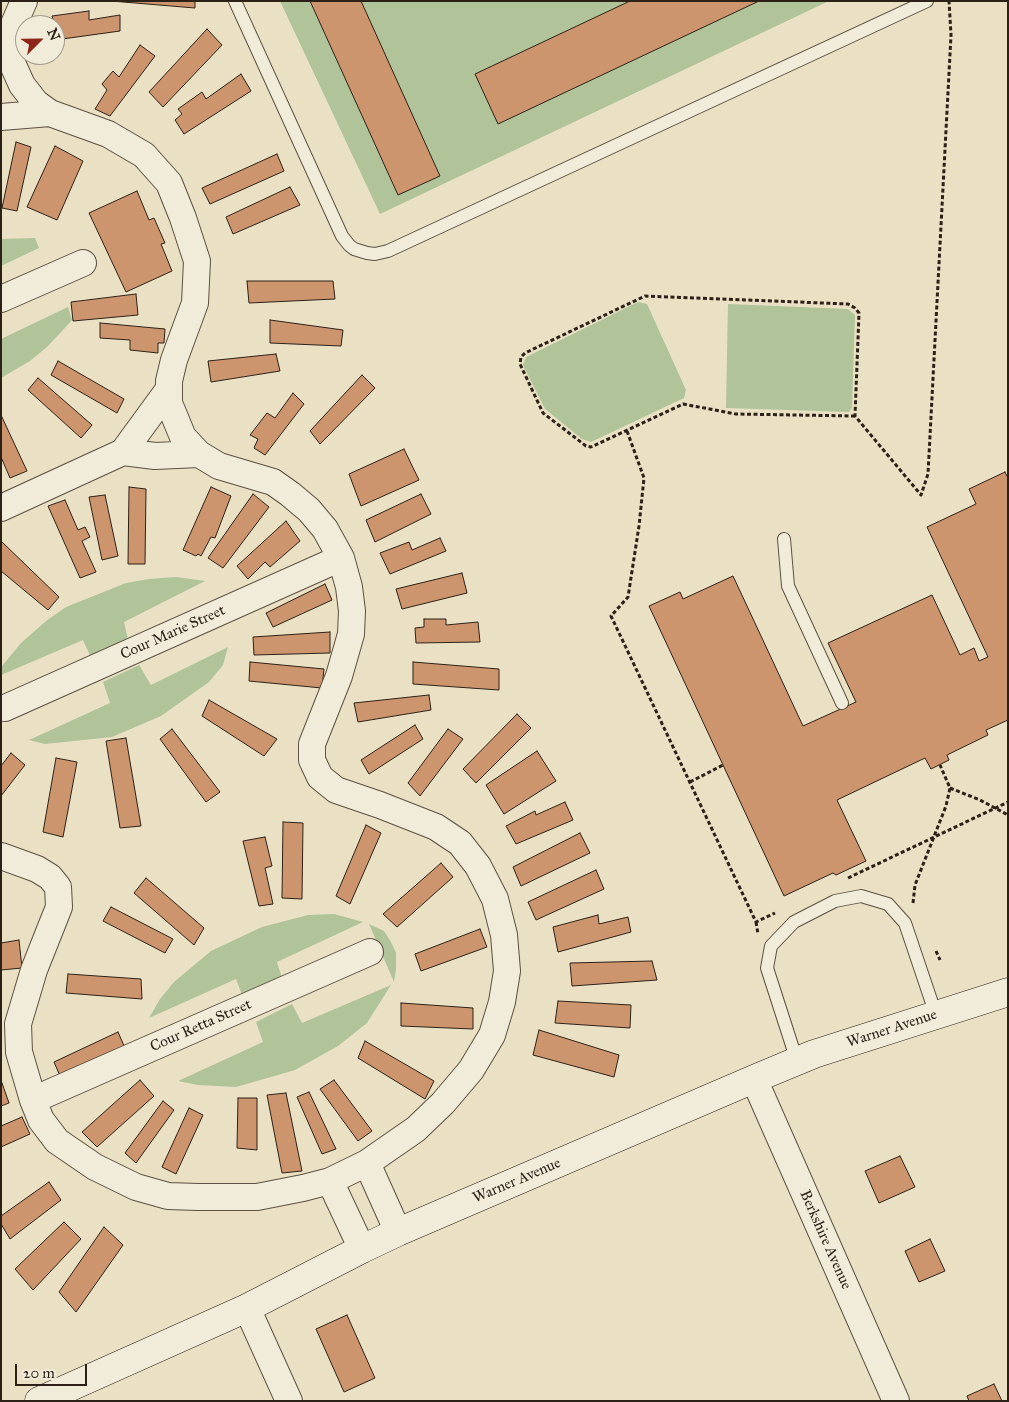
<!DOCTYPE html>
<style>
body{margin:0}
#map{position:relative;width:1009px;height:1402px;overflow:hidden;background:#eae0c4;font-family:"IM FELL Great Primer",serif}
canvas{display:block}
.frame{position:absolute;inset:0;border:2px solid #2c2117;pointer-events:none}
.north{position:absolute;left:15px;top:15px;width:50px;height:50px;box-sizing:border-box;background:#f1ebd9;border:1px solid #a29a8b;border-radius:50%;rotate:67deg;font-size:14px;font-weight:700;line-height:20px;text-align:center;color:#2c2117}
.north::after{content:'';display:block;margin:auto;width:18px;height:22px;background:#8f2418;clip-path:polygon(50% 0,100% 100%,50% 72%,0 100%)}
.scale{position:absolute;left:15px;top:1364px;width:72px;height:22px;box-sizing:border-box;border:2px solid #2c2117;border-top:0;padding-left:6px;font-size:15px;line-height:18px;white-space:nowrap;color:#2c2117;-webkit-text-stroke:4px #f1ebd9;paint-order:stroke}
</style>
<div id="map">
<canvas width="1009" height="1402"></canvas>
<div class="frame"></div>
<div class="north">N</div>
<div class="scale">20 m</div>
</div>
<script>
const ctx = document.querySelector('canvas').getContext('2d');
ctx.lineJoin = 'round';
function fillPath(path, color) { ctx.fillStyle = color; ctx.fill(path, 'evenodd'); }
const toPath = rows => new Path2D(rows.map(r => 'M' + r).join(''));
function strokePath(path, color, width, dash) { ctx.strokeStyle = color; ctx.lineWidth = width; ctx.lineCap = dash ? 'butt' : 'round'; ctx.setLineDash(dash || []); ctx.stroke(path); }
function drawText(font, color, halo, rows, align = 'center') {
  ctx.font = font + ' "IM FELL Great Primer",serif'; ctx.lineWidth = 4; ctx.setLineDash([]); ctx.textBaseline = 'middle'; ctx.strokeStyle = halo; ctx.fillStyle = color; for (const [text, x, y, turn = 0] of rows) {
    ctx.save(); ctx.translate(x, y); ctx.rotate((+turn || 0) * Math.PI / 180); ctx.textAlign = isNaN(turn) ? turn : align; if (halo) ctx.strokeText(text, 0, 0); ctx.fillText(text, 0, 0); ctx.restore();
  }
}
const green = toPath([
 [280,1,829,1,380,214],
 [35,238,39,248,1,266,1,239],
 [638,302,647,304,686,390,684,398,591,442,582,439,545,409,523,365,526,357],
 [728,304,848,309,855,315,852,408,849,412,726,408],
 [68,307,72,320,62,331,47,347,30,361,1,378,1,339],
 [176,577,205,581,124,622,129,644,92,660,83,640,1,675,2,666,21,643,46,621,66,607,126,583,149,579],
 [228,647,223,665,209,682,161,716,112,737,45,744,29,740,110,703,103,682,139,665,151,685],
 [334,914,363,922,277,962,284,984,244,1000,236,979,149,1018,160,999,174,982,211,951,262,927,308,915],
 [369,924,384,931,391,942,396,953,396,969,394,982],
 [391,985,367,1023,338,1046,295,1070,236,1087,198,1085,178,1081,263,1042,256,1022,292,1004,302,1023]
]);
const building = toPath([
 [111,1,195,1,195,8,111,1],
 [310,1,361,1,440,176,398,195,310,1],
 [630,1,759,1,498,124,475,74,630,1],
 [89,11,89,20,120,15,120,31,55,40,55,25,51,25,51,23,54,23,52,16,89,11],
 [207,29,222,45,163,107,149,92,207,29],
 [140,45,155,56,110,116,95,109,107,90,102,84,113,71,119,77,140,45],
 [241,74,251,91,184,134,175,120,182,114,178,109,202,92,206,99,241,74],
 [16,142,31,147,17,211,2,208,16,142],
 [55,146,83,161,57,220,27,207,55,146],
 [277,154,284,171,210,204,202,188,277,154],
 [290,187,300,205,233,234,226,217,290,187],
 [137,191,149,220,154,218,165,243,161,244,172,271,126,292,89,213,137,191],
 [247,281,333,281,335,299,249,303,247,281],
 [136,294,138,315,73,321,71,302,136,294],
 [270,320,343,330,341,346,270,343,270,320],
 [100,323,165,329,164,343,158,343,158,353,130,350,130,340,100,338,100,323],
 [276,354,280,371,211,382,208,361,276,354],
 [58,361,124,399,117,413,51,375,58,361],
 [362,375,375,388,320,444,310,431,362,375],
 [38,378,92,425,81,438,28,390,38,378],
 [293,393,304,404,265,455,254,448,258,439,250,435,267,413,275,418,293,393],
 [1,415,27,471,10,478,1,457,1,415],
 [404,449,419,480,361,506,349,474,404,449],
 [1005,472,1008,478,1008,720,986,730,988,735,947,755,949,760,931,769,925,758,837,800,866,861,836,875,833,873,784,896,649,606,680,592,683,599,733,576,803,726,856,702,828,643,932,595,960,655,974,648,979,661,988,657,927,527,976,504,969,489,1005,472],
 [129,487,146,489,145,564,128,564,129,487],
 [211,487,231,496,215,538,211,537,201,556,198,554,196,556,183,550,211,487],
 [253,494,269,507,223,568,208,558,253,494],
 [421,494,431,514,375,542,366,520,421,494],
 [105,495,118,556,102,560,89,497,105,495],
 [65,500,78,530,85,527,90,537,82,541,96,572,80,578,48,506,65,500],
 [286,521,300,541,270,567,265,562,248,579,237,566,286,521],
 [440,538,446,551,390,574,380,553,409,542,412,550,440,538],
 [1,541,59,597,48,610,1,571,1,541],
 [462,573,467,593,402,609,396,589,462,573],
 [325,584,332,600,273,627,266,613,325,584],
 [424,619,446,619,446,625,478,622,480,642,416,643,415,628,424,627,424,619],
 [330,632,330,653,254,655,253,637,330,632],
 [250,662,324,669,322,688,249,681,250,662],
 [413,662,499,669,499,690,413,684,413,662],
 [429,695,431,710,358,722,354,703,429,695],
 [209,700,277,739,264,756,202,716,209,700],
 [517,714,531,728,476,783,463,769,517,714],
 [415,725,423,739,369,774,361,760,415,725],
 [172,729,220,792,206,802,160,739,172,729],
 [448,729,463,739,420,796,408,783,448,729],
 [126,738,141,826,120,828,106,741,126,738],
 [537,751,556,781,504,814,486,785,537,751],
 [11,753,25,765,1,796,1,766,11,753],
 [56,758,77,762,63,837,43,832,56,758],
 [565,802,573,820,516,844,506,826,535,811,536,815,565,802],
 [283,822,303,823,302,899,282,898,283,822],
 [366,825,381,833,350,904,336,896,366,825],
 [580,833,590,853,521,886,513,867,580,833],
 [265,837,272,866,265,868,273,904,259,906,243,841,265,837],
 [441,863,453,877,397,927,383,914,441,863],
 [596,870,604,889,536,920,528,902,596,870],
 [146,878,204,928,194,945,134,893,146,878],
 [111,907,173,939,165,953,103,921,111,907],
 [598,915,599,924,628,917,631,932,558,952,553,927,598,915],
 [480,929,487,947,421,971,415,954,480,929],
 [19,940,22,968,1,970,1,943,19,940],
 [652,961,657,980,572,986,570,963,652,961],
 [68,974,141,979,142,999,66,993,68,974],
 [558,1001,631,1005,630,1028,555,1023,558,1001],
 [401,1003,473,1008,473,1029,401,1026,401,1003],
 [539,1030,619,1055,614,1077,533,1055,539,1030],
 [118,1032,125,1048,60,1076,54,1062,118,1032],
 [365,1041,434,1081,425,1099,358,1058,365,1041],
 [140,1080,154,1096,97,1147,82,1132,140,1080],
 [334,1080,372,1131,358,1141,320,1089,334,1080],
 [2,1083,9,1103,1,1106,1,1083,2,1083],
 [309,1092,336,1149,322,1154,297,1097,309,1092],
 [286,1093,302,1171,282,1173,267,1095,286,1093],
 [238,1098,257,1098,257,1150,237,1148,238,1098],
 [163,1101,174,1110,136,1163,125,1153,163,1101],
 [189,1108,203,1115,176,1174,162,1167,189,1108],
 [22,1117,30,1134,1,1147,1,1126,22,1117],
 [900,1156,915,1187,879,1203,865,1171,900,1156],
 [49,1182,61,1200,10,1239,1,1224,1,1216,49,1182],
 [64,1222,81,1239,33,1290,15,1269,64,1222],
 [104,1227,123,1245,76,1312,59,1292,104,1227],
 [930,1239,945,1271,919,1282,905,1251,930,1239],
 [347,1315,375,1378,344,1392,316,1329,347,1315],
 [994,1384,1002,1401,969,1401,967,1396,994,1384]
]);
const path = toPath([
 [855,416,736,414,683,404,591,447,586,446,543,413,520,364,521,357,525,353,645,296,848,304,855,308,859,313,855,416,921,495,928,474,951,35,949,1],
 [627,431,644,478,639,526,628,597,611,616,756,922,775,913],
 [690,782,723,765],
 [950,788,980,800,1008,815],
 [848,878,1008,802],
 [913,903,915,885,946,806,950,788,940,765],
 [756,922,758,934],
 [936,951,940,960]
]);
const lane = toPath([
 [235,1,342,236,349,245,354,249,367,253,375,254,388,251,927,1],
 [784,539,788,586,842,703],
 [797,1061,767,968,771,946,794,922,835,901,861,896,888,904,905,923,936,1015]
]);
const street = toPath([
 [1,117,50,113],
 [1,299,83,263],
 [123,452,155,456,199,454],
 [1,508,123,452,169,389],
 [5,708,341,558],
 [1,856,37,869,50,877,58,887,59,907,34,970,18,1024,19,1052,33,1100,41,1120,57,1141,95,1167,136,1187,168,1196,198,1197,257,1197,303,1188,330,1181,367,1163,416,1129,443,1103,471,1070,492,1035,502,1002,507,971,504,935,495,899,478,866,460,843,436,827,380,805,336,790,320,777,312,760,312,744,339,676,351,634,352,611,349,587,341,558,325,529,309,510,290,494,273,482,219,466,199,454,183,437,169,403,169,381,174,360,195,303,197,261,183,218,169,183,144,155,108,134,50,113,36,103,22,85,9,56,10,42,14,24,24,1],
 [754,1079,896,1401],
 [33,1100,370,952],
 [367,1163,398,1232],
 [330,1181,362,1249],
 [247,1308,289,1401]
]);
const secondary = toPath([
 [39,1401,247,1308,362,1249,398,1232,754,1079,814,1054,1008,992]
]);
const streetNames = [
 ["Cour Marie Street",173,633,-24],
 ["Cour Retta Street",201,1026,-24],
 ["Warner Avenue",892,1029,-18],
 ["Warner Avenue",517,1181,-23],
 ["Berkshire Avenue",825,1240,66]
];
fillPath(green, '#b0c399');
fillPath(building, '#cd956e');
strokePath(building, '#2c2117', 1);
strokePath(lane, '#5c5142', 14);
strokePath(street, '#5c5142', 28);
strokePath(secondary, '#2c2117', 29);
strokePath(path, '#2c2117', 3, [4, 2.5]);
strokePath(lane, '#f1ebd9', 12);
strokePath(street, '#f1ebd9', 26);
strokePath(secondary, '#f1ebd9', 28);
drawText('15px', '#2c2117', '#f1ebd9', streetNames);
</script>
